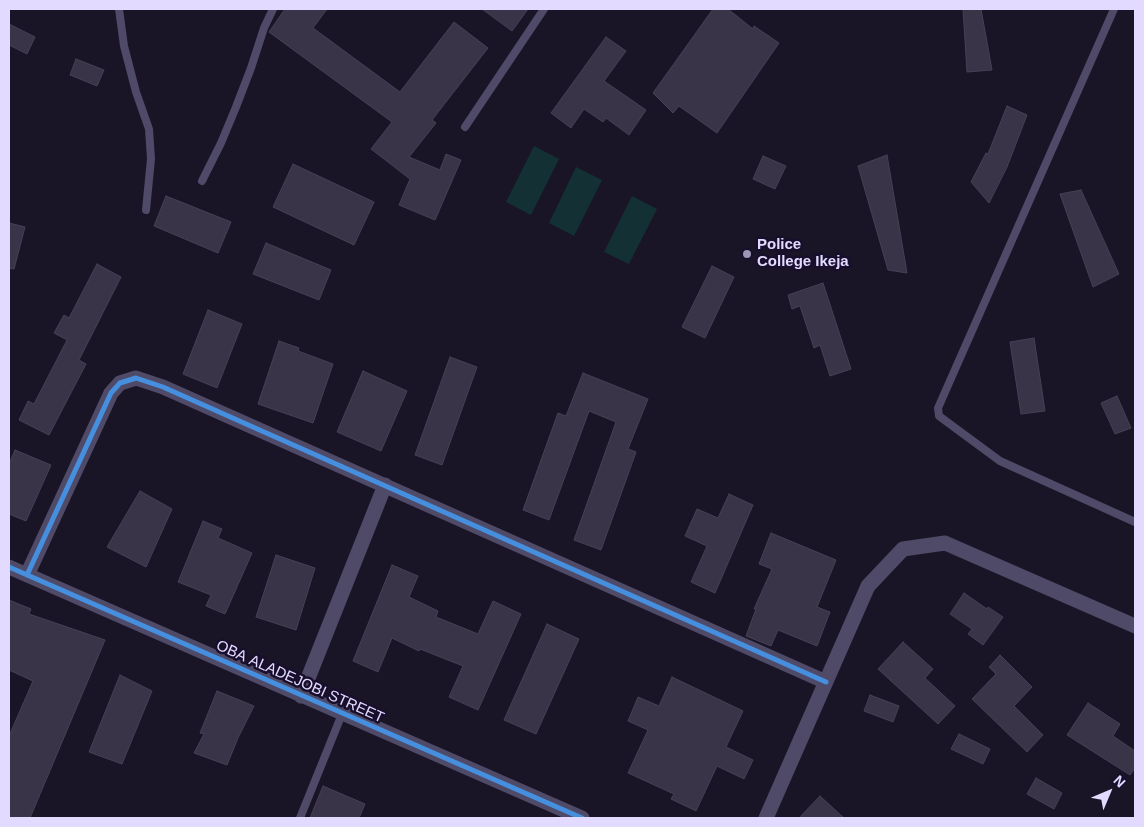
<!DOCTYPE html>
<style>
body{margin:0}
#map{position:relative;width:1144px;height:827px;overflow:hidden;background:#1a1526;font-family:Helvetica,sans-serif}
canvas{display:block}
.frame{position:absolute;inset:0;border:10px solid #e2daff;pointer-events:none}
.north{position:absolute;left:1084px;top:767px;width:50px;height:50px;-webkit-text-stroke:4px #170f2c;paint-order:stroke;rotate:45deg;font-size:14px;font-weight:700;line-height:20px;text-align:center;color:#e2daff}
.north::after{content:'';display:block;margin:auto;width:18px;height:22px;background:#e2daff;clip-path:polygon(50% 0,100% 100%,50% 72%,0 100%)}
</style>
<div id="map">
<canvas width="1144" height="827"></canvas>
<div class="frame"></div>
<div class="north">N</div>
</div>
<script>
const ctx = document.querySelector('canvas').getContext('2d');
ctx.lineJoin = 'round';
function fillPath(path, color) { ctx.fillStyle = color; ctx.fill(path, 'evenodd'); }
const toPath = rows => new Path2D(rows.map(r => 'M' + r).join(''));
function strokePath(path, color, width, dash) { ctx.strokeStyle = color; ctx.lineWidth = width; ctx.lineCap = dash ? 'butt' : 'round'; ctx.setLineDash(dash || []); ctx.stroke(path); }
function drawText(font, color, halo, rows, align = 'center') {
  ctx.font = font + ' Helvetica,sans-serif'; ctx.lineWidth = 5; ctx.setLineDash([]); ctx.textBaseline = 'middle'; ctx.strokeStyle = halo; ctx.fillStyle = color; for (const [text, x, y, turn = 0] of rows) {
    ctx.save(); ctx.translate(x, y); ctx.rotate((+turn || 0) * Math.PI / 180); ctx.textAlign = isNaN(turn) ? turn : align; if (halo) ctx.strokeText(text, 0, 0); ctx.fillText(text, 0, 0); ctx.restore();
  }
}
const green = toPath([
 [534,146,559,159,531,215,506,202],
 [576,167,602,180,574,236,549,223],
 [632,196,657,209,629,264,604,252]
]);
const building = toPath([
 [285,9,327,9,313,28,400,92,454,22,488,48,432,120,436,123,409,157,440,170,446,154,461,160,435,220,399,205,410,179,371,149,392,122,269,32,285,9],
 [482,9,528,9,512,31,482,9],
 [713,9,728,9,753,29,754,26,779,43,717,133,679,106,673,113,653,93,713,9],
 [963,9,981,9,992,70,967,72,963,9],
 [9,24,35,37,27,54,9,45,9,24],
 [606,37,626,51,604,81,646,110,629,135,606,118,603,122,584,109,571,128,551,113,606,37],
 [76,59,104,70,97,86,70,75,76,59],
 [1007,106,1027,115,1007,167,989,203,971,182,986,153,988,154,1007,106],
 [887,155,907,273,888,270,858,166,887,155],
 [763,156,786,166,775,189,753,179,763,156],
 [293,164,374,202,354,245,273,207,293,164],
 [1081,190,1119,274,1093,287,1060,194,1081,190],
 [166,196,231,222,218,253,154,226,166,196],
 [9,223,25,227,14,269,9,268,9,223],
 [266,243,331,270,319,300,253,274,266,243],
 [97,264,121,277,79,360,86,364,49,435,19,420,28,401,34,404,67,340,54,333,64,315,69,318,97,264],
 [712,266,734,277,705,338,682,327,712,266],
 [823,283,851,369,830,376,820,345,814,348,800,306,792,309,788,295,823,283],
 [208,310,242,324,217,388,183,374,208,310],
 [1034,338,1045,411,1021,414,1010,342,1034,338],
 [279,341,299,348,298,351,333,364,313,423,258,404,279,341],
 [450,357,477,367,442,465,415,455,450,357],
 [363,371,407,391,381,451,337,432,363,371],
 [583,373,648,399,628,449,636,452,601,550,574,540,616,422,589,411,549,520,523,510,558,413,566,416,583,373],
 [1117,396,1131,428,1115,434,1101,403,1117,396],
 [15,450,51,465,26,521,9,514,9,464,15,450],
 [140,491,172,509,146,567,107,547,140,491],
 [729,494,753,505,715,593,691,582,707,546,685,536,697,509,718,518,729,494],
 [203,521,222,529,218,538,252,553,225,614,206,606,211,595,178,582,203,521],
 [771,533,836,560,817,607,830,612,817,646,778,630,771,646,746,636,756,609,754,609,772,569,759,564,771,533],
 [276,555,315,568,296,630,256,617,276,555],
 [392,565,418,576,409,597,438,611,436,617,478,634,493,601,521,614,478,710,449,697,463,666,420,649,419,651,392,638,378,672,353,661,392,565],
 [964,593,987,609,988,607,1003,617,983,645,968,634,972,629,950,614,964,593],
 [9,600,31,609,29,614,105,640,30,818,9,818,9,736,33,681,9,670,9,600],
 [547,624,579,639,536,734,504,720,547,624],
 [903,642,933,669,925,678,955,706,938,724,878,669,903,642],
 [1000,655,1032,687,1014,706,1043,735,1027,752,972,699,996,674,989,667,1000,655],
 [120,675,152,691,122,764,89,752,120,675],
 [672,677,743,711,726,747,753,760,744,779,717,766,696,811,671,799,674,794,628,773,648,730,628,721,638,697,659,706,672,677],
 [217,691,254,706,238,738,227,765,194,753,204,734,200,733,217,691],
 [870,695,899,706,893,722,864,711,870,695],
 [1088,703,1120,724,1113,736,1135,751,1135,768,1130,775,1067,735,1088,703],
 [959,734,990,749,983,764,951,749,959,734],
 [1036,778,1062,793,1054,809,1027,794,1036,778],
 [323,786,365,804,359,818,310,818,323,786],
 [820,796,844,818,799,818,820,796]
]);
const lane = toPath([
 [119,9,124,46,136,92,149,129,151,159,146,210],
 [1114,9,938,408,939,416,1000,461,1135,522],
 [465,127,544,9],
 [202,181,221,143,236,107,251,68,264,28,273,9],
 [300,818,342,714]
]);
const street = toPath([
 [9,567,582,818],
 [27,575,111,393,120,383,136,378,163,387,826,682],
 [301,696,385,485],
 [766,818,868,586,903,549,945,543,1135,626]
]);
const cycleway = toPath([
 [9,567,582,818],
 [27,575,111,393,120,383,136,378,163,387,826,682]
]);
const markers = [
 [747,254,5,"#9c95b3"]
];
const poiNames = [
 ["Police",757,245],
 ["College Ikeja",757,262]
];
const streetNames = [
 ["OBA ALADEJOBI STREET",300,682,24]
];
fillPath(green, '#133034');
fillPath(building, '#393447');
strokePath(building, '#474058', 1);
strokePath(lane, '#4e4a67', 8);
strokePath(street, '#4e4a67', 15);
strokePath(cycleway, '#468fdf', 5);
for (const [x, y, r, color] of markers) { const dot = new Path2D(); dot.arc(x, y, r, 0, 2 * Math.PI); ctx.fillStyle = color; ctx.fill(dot); strokePath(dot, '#170f2c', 2); }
drawText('bold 15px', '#e2daff', '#170f2c', poiNames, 'left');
drawText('15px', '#e2daff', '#170f2c', streetNames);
</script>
